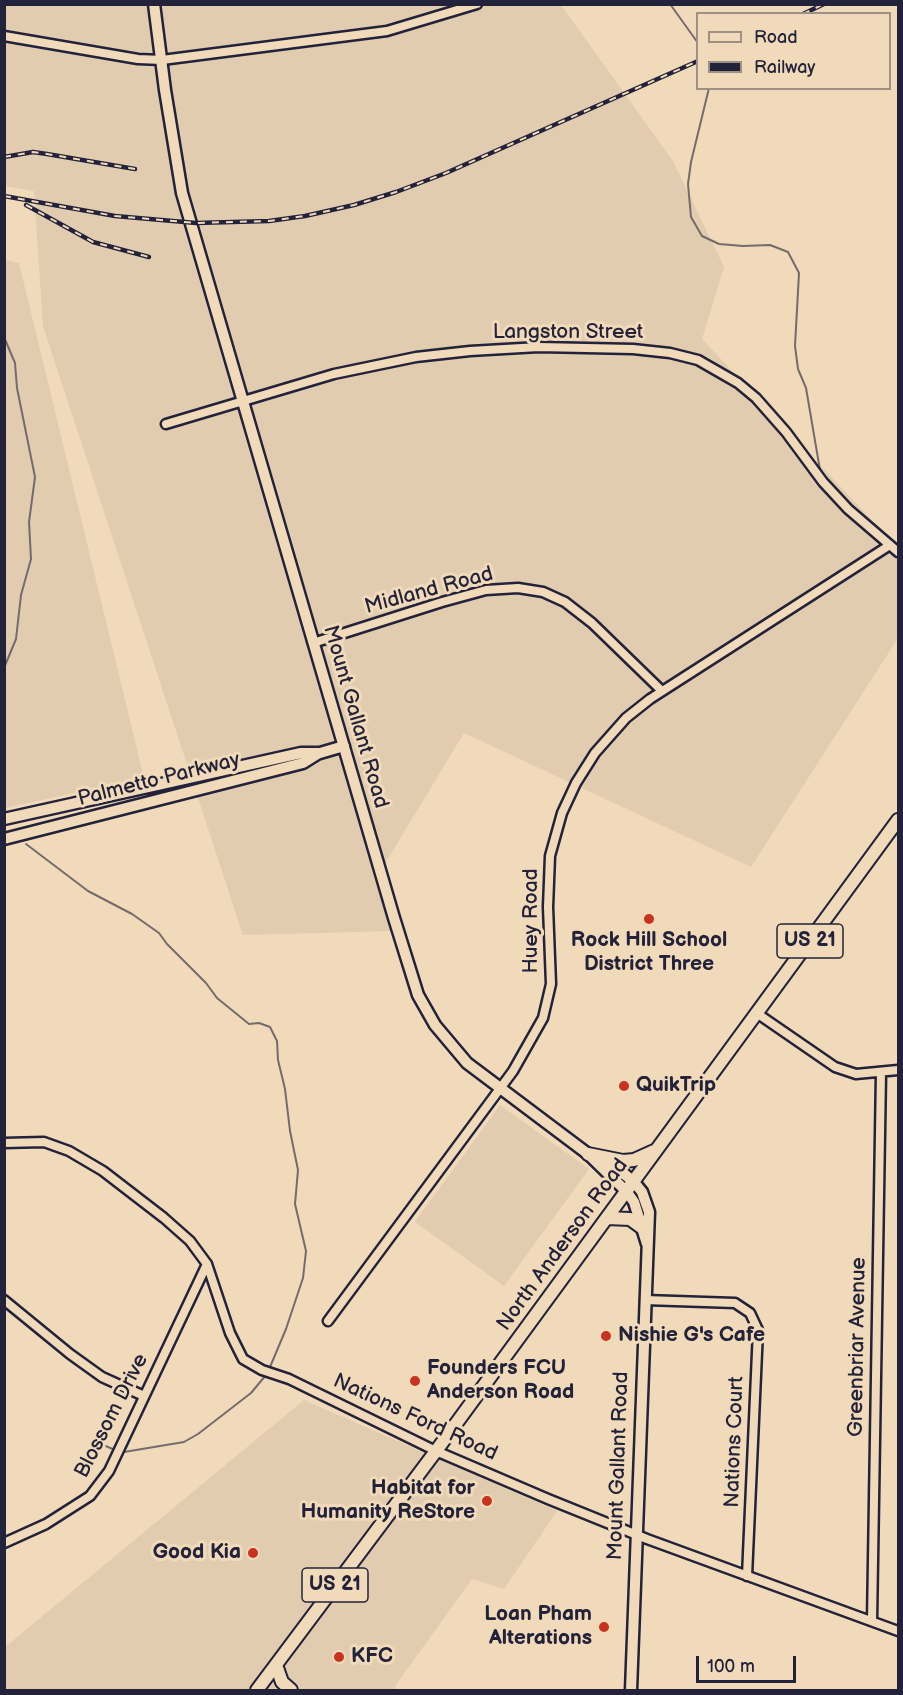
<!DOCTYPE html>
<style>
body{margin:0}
#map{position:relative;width:903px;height:1695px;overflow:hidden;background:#f0dab9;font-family:"Balsamiq Sans",sans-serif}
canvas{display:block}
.frame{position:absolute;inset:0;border:6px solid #22223b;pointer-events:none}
.legend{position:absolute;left:696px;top:12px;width:195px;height:78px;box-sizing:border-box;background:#f0dab9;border:2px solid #9e9087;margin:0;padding:8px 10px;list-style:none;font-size:18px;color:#22223b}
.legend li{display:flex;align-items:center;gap:12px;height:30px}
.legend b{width:30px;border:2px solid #9e9087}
.scale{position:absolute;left:696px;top:1656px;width:100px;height:27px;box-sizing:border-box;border:3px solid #22223b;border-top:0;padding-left:8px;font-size:18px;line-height:21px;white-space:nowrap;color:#22223b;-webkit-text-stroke:4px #f0dab9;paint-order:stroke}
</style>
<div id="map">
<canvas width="903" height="1695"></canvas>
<div class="frame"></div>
<ul class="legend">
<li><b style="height:8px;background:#f0dab9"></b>Road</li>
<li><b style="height:8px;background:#22223b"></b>Railway</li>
</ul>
<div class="scale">100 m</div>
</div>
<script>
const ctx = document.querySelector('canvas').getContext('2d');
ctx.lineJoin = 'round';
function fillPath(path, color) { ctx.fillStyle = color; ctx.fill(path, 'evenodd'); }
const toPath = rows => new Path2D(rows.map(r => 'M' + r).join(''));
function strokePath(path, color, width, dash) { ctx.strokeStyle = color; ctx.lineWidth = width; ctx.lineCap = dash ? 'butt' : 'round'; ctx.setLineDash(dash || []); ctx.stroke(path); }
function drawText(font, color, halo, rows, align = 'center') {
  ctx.font = font + ' "Balsamiq Sans",sans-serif'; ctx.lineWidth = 6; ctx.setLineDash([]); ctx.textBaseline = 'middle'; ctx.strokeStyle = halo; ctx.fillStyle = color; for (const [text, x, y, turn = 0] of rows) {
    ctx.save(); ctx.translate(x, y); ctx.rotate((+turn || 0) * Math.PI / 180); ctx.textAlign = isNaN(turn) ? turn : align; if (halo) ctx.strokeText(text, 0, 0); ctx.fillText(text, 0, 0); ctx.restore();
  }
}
const built = toPath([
 [4,5,561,5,673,161,724,267,702,339,898,548,898,638,751,867,464,733,378,875,393,931,243,935,43,326,34,191,5,186],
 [5,260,19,263,144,778,5,808],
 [500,1105,589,1169,504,1286,415,1222],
 [304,1400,557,1511,504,1589,472,1579,395,1686,396,1690,5,1690,5,1647]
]);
const stream = toPath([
 [670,4,698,43],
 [709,88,691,162,688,184,691,217,702,236,719,244,743,246,770,245,788,252,799,273,795,346,798,369,806,388,820,470],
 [4,337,15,363,17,388,35,477,29,522,31,559,21,595,16,639,4,668],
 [26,844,88,891,132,914,159,933,167,944,206,983,217,998,249,1024,259,1023,270,1027,277,1041,278,1060,285,1089,290,1131,298,1170,295,1204,306,1251,303,1278,286,1329,270,1367],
 [94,1441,115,1450],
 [124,1452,184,1442,198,1434,251,1393,266,1375]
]);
const minor = toPath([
 [4,36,138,59,162,60,387,31,477,4],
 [166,424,334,374,416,357,470,351,539,347,633,349,670,353,698,360,738,383,756,398,786,432,823,482,848,509,898,552],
 [313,643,442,602,486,590,518,588,543,592,565,602,592,623,662,691],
 [758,1014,835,1067,856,1074,898,1070],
 [4,1143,44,1142,69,1151,103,1171,164,1218,190,1241,207,1264,230,1333,243,1359,262,1370,289,1379,436,1451,548,1499,647,1539,898,1631],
 [4,1300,70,1354,102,1377,144,1396],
 [645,1300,735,1303,750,1313,758,1330,747,1576],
 [328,1321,513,1071,543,1018,551,984,548,907,550,856,562,813,576,783,595,753,626,718,650,699,890,545],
 [4,1543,46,1524,90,1496,109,1471,207,1264],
 [872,1621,881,1073]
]);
const tertiary = toPath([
 [154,4,165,90,182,193,394,918,418,995,435,1025,467,1063,588,1154,627,1192,634,1202,647,1244],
 [4,819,301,753,320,753,344,746],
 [4,839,303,763,319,753],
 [600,1159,613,1165,634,1182,642,1192,649,1212,631,1690]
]);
const primary = toPath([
 [588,1154,623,1161,634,1160,654,1151],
 [607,1218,630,1219,641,1227],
 [276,1665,282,1682,291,1690],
 [257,1690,436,1451,898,820]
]);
const rail = toPath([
 [803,14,824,4],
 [4,157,33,152,47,154,135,169],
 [4,196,115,216,196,223,269,221,305,216,354,205,396,192,446,173,698,61],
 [26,205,93,242,149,257]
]);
const markers = [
 [649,919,6,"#c8321e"],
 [624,1086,6,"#c8321e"],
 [606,1336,6,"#c8321e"],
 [415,1381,6,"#c8321e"],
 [487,1501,6,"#c8321e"],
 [253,1553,6,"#c8321e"],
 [604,1627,6,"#c8321e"],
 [339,1657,6,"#c8321e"]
];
const shields = [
 [810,941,66],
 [335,1585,66]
];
const shieldNames = [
 ["US 21",810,941],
 ["US 21",335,1585]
];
const streetNames = [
 ["Langston Street",568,333],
 ["Midland Road",429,591,-15],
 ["Mount Gallant Road",355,717,74],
 ["Palmetto Parkway",159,780,-14],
 ["Huey Road",532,921,-90],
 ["North Anderson Road",563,1245,-54],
 ["Greenbriar Avenue",858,1347,-89],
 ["Blossom Drive",112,1416,-63],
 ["Nations Ford Road",415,1418,25],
 ["Nations Court",735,1442,-88],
 ["Mount Gallant Road",619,1466,-88]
];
const poiNames = [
 ["Rock Hill School",649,941,"center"],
 ["District Three",649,965,"center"],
 ["QuikTrip",636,1086],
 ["Nishie G's Cafe",618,1336],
 ["Founders FCU",427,1369],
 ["Anderson Road",427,1393],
 ["Habitat for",475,1489,"right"],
 ["Humanity ReStore",475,1513,"right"],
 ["Good Kia",241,1553,"right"],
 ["Loan Pham",592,1615,"right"],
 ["Alterations",592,1639,"right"],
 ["KFC",351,1657]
];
fillPath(built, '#e1ccb0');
strokePath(stream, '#736b6d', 2);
strokePath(minor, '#22223b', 13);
strokePath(tertiary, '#22223b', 15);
strokePath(primary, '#22223b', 16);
strokePath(minor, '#f0dab9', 8);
strokePath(tertiary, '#f0dab9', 10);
strokePath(primary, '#f0dab9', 12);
strokePath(rail, '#22223b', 4.5);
strokePath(rail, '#f0dab9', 2, [7]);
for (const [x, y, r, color] of markers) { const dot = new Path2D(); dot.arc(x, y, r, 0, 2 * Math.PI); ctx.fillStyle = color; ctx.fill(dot); strokePath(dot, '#f0dab9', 2); }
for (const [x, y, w] of shields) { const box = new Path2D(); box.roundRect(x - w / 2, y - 17, w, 34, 4.5); ctx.fillStyle = '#f0dab9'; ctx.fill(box); strokePath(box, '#22223b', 1.5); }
drawText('bold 20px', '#22223b', null, shieldNames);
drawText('21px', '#22223b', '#f0dab9', streetNames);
drawText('bold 21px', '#22223b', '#f0dab9', poiNames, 'left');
</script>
